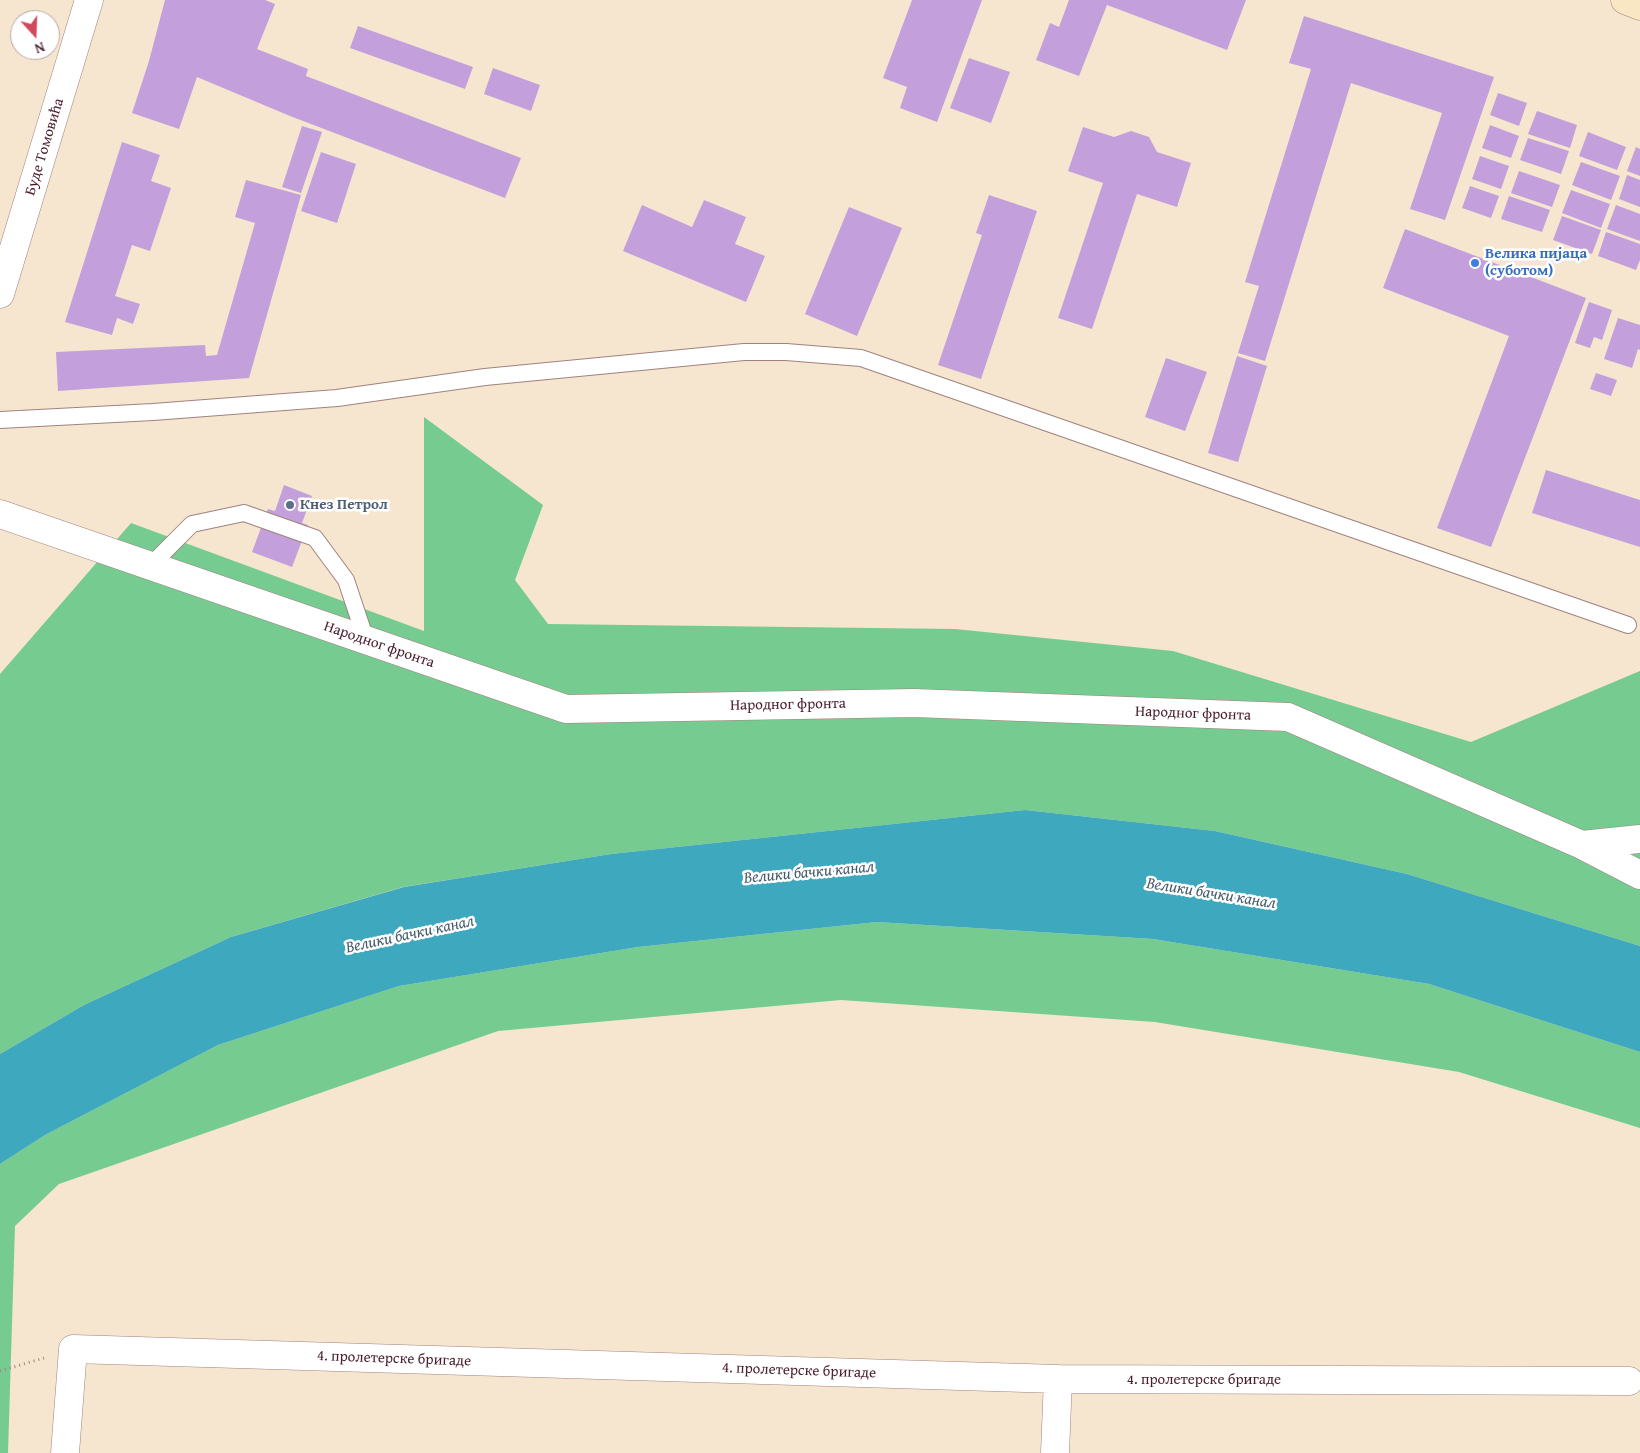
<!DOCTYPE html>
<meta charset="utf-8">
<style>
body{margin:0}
#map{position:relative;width:1640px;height:1453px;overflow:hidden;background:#f6e6d0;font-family:"Gentium Book Plus",serif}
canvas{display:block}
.north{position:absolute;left:10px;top:10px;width:50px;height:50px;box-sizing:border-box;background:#fff;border:1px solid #b7a5aa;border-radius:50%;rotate:160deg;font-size:14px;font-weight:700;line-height:20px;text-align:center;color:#4a1f2b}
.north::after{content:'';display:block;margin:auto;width:18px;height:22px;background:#d1495b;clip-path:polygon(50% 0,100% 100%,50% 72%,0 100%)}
</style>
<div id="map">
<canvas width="1640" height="1453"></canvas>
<div class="north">N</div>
</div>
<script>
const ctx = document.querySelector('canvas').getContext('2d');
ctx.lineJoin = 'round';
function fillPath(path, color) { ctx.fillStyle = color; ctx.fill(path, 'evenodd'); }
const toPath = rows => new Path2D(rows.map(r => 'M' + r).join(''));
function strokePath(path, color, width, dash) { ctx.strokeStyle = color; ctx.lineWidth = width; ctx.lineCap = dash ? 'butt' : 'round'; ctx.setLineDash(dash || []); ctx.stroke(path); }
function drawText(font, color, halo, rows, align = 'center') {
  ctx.font = font + ' "Gentium Book Plus",serif'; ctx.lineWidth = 5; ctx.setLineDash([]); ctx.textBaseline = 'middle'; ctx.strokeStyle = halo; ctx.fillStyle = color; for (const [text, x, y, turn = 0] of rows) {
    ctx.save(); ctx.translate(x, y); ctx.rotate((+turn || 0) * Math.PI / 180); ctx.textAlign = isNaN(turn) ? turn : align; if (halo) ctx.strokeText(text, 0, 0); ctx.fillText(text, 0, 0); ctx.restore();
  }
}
const green = toPath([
 [424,417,543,505,515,580,548,624,955,629,1173,651,1471,742,1640,671,1640,946,1407,874,1215,831,1025,810,611,854,403,887,231,937,84,1005,0,1054,0,674,131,523,424,631],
 [877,922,1153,939,1429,984,1640,1052,1640,1128,1459,1072,1155,1022,841,1000,498,1031,59,1184,15,1226,8,1453,0,1453,0,1164,45,1135,218,1045,399,986,638,947]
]);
const water = toPath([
 [1025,810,1215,831,1407,874,1640,946,1640,1052,1429,984,1153,939,877,922,638,947,399,986,218,1045,45,1135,0,1164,0,1054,84,1005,231,937,404,887,611,854]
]);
const building = toPath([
 [165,0,265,0,275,4,257,49,308,69,306,76,521,158,505,198,290,116,197,77,179,129,132,113,149,61],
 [912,0,982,0,937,122,900,108,907,87,883,78],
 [1069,0,1246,0,1227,50,1107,5,1079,76,1036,60,1050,23,1059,27],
 [1304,16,1494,77,1445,220,1410,209,1442,113,1351,83,1265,361,1238,353,1259,286,1245,282,1311,69,1289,63],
 [358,26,473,67,465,89,350,48],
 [969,58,1010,72,991,123,950,108],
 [493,68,540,85,531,111,484,94],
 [1498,93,1527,103,1519,126,1490,115],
 [1537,111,1577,125,1570,148,1528,134],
 [1490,125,1519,136,1511,158,1482,148],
 [302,126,322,132,301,193,282,187],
 [1083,127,1114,137,1131,131,1149,137,1157,152,1191,163,1177,207,1137,194,1092,329,1058,318,1103,183,1068,171],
 [1588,132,1626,147,1617,170,1579,156],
 [1528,138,1569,151,1561,174,1520,160],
 [122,142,160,155,151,181,171,188,150,251,132,245,115,296,140,304,133,324,117,318,112,335,65,322],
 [1636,147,1640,149,1640,176,1627,171],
 [321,152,356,164,337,223,301,211],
 [1480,156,1509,166,1501,189,1472,179],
 [1581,162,1620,176,1611,200,1572,185],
 [1519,171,1560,185,1552,207,1511,193],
 [1627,175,1640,180,1640,207,1619,199],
 [246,180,301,195,249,378,58,391,56,352,205,345,206,356,217,355,255,223,235,217],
 [1470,186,1499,196,1491,218,1462,208],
 [1571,190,1610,204,1601,228,1562,213],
 [989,195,1037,211,981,379,938,365,982,235,976,233],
 [1509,196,1550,210,1542,232,1501,219],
 [704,200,746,217,735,244,765,256,746,302,623,251,642,205,692,227],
 [1616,205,1640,214,1640,241,1607,229],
 [849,207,902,228,857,336,805,314],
 [1562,216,1601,230,1592,254,1553,240],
 [1405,229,1586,298,1491,547,1437,528,1509,336,1383,288],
 [1606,232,1640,244,1640,260,1636,270,1598,256],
 [1589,302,1612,310,1602,340,1594,337,1590,348,1575,343],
 [1618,318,1640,325,1640,350,1638,349,1632,368,1604,359],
 [1237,356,1267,366,1238,462,1208,453],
 [1166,358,1207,372,1185,431,1145,417],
 [1596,373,1617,380,1611,396,1590,389],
 [1546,470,1640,500,1640,547,1532,513],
 [284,485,312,496,302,523,308,525,292,567,252,552,268,509,275,511]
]);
const path = toPath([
 [0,1371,44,1358]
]);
const lane = toPath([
 [0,420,153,412,337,398,485,377,744,352,786,352,861,358,1628,625],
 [150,566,192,524,244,513,315,538,346,580,366,640]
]);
const street = toPath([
 [0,294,89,0],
 [0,514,566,709,914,703,1288,717,1582,845,1640,875],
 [1582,845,1640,839],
 [65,1453,73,1349,1058,1379,1629,1381],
 [1055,1453,1058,1379]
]);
const secondary = toPath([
 [1625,0,1640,6]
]);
const markers = [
 [1475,263,5,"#3f7fe0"],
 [290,505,5,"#5c6f8a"]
];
const streetNames = [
 ["Буде Томовића",45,147,-73],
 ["Народног фронта",379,645,19],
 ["Народног фронта",788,705,-1],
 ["Народног фронта",1193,714,2],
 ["4. пролетерске бригаде",394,1359,2],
 ["4. пролетерске бригаде",799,1371,2],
 ["4. пролетерске бригаде",1204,1380]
];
const shopNames = [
 ["Велика пијаца",1485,254],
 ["(суботом)",1485,271]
];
const serviceNames = [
 ["Кнез Петрол",300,505]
];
const waterNames = [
 ["Велики бачки канал",809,873,-5],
 ["Велики бачки канал",1211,894,9],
 ["Велики бачки канал",410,935,-12]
];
fillPath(green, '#75cb90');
fillPath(water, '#3ea8be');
fillPath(building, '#c3a0db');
strokePath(lane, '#a0827e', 18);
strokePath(street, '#a0827e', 29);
strokePath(secondary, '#a0827e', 29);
strokePath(path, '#a0827e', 3, [1, 4]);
strokePath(lane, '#fff', 16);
strokePath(street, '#fff', 28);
strokePath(secondary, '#f9e7c3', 28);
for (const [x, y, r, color] of markers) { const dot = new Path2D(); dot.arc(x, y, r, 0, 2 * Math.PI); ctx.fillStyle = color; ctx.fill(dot); strokePath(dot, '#fff', 2); }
drawText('15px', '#4a1f2b', '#fff', streetNames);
drawText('bold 15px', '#366cbe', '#fff', shopNames, 'left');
drawText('bold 15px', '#4e5e75', '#fff', serviceNames, 'left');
drawText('italic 16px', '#455d6d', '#fff', waterNames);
</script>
